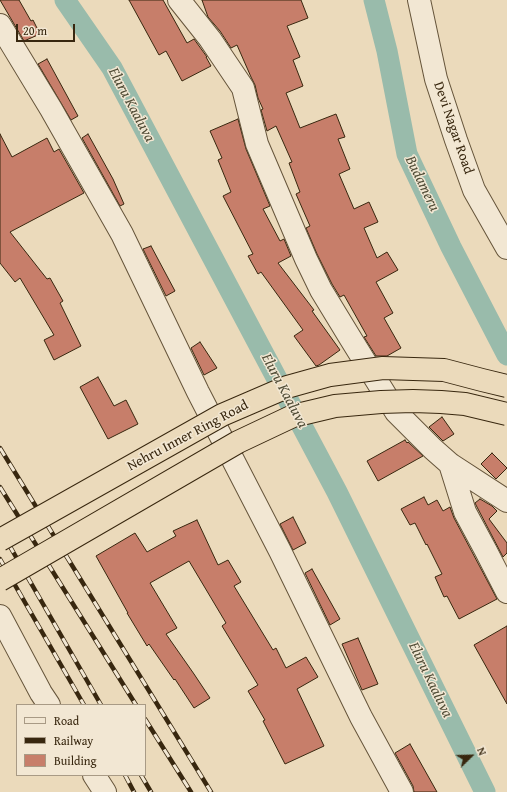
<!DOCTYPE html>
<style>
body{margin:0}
#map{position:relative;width:507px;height:792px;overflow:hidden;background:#ebdabb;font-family:"Gentium Book Plus",serif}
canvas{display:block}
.legend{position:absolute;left:16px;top:704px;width:130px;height:72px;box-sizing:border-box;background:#f2e7d3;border:1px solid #a89a85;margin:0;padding:5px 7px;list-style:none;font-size:12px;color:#38270f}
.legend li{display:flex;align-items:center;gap:8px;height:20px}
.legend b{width:20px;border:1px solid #a89a85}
.north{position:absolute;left:451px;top:736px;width:40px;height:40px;-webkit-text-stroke:3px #f2e7d3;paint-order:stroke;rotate:67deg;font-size:11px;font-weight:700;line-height:16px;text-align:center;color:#38270f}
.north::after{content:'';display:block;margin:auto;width:14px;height:18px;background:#38270f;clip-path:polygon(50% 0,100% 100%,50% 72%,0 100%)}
.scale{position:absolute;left:16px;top:24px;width:59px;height:18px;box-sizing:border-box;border:2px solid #38270f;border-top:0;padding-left:5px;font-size:12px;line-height:14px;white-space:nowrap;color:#38270f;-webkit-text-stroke:3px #f2e7d3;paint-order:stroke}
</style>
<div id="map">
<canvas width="507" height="792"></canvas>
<ul class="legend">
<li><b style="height:5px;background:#f2e7d3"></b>Road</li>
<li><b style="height:5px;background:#38270f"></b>Railway</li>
<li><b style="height:11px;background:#c77e6a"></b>Building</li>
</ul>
<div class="north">N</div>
<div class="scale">20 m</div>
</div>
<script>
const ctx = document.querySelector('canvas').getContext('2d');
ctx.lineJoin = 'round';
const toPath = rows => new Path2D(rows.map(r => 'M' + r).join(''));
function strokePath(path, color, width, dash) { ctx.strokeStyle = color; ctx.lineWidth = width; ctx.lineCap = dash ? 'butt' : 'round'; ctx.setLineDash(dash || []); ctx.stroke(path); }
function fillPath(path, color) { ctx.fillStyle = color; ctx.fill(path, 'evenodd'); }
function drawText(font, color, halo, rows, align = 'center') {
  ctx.font = font + ' "Gentium Book Plus",serif'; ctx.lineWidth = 3; ctx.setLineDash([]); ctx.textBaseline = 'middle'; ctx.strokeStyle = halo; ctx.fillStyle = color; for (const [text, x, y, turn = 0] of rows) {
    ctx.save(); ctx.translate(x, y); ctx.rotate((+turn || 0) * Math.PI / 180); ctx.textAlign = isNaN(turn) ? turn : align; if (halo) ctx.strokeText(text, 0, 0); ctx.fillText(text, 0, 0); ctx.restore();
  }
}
const canal = toPath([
 [65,0,112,68,337,492,485,792],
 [374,0,387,51,407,154,451,247,507,355]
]);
const building = toPath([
 [0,0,19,0,31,21,33,20,40,34,24,41,0,0],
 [129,0,163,0,187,43,194,39,207,57,206,57,211,66,182,81,166,51,159,55,129,0],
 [202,0,301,0,308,18,287,26,300,57,293,60,303,86,286,93,300,128,336,114,345,137,338,139,350,169,339,174,354,209,369,202,378,222,364,228,377,258,387,252,398,270,376,282,393,313,384,318,401,348,387,356,376,356,364,337,367,336,344,295,340,297,332,284,317,254,306,228,310,226,296,194,300,192,289,163,292,162,276,126,267,131,261,110,263,109,258,98,255,85,251,77,237,45,231,48,220,31,208,17,202,0],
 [47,59,78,116,71,120,38,64,47,59],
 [238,119,246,149,270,206,263,209,280,241,284,239,291,256,278,263,314,310,312,311,340,350,319,365,316,366,294,336,303,330,261,272,258,274,248,256,253,254,223,196,231,192,218,160,222,158,210,131,238,119],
 [0,134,12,157,47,138,54,152,59,149,84,193,10,232,47,279,50,278,63,301,60,303,81,346,54,360,44,340,54,335,20,278,15,282,0,263,0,134],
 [88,134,113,179,124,204,120,206,82,138,88,134],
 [151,246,175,291,166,296,143,249,151,246],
 [200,342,217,368,204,375,191,348,200,342],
 [98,377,114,406,126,400,138,424,108,439,80,387,98,377],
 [442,417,454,434,443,441,429,427,442,417],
 [405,440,407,443,408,442,423,456,378,481,367,461,405,440],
 [492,453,507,468,496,479,481,464,492,453],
 [424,497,428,505,437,500,443,511,450,507,454,518,497,599,459,619,447,596,444,597,435,577,442,574,427,544,426,545,415,523,410,525,401,509,424,497],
 [480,499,492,506,497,511,489,519,507,543,507,553,503,557,477,507,475,503,480,499],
 [293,517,306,543,293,550,280,524,293,517],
 [197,520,218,565,228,560,241,582,234,586,273,650,276,648,286,668,306,657,318,677,297,689,324,746,285,764,263,721,265,720,248,691,258,685,222,626,226,623,189,561,150,583,177,628,166,634,194,674,210,698,194,708,175,679,174,680,149,644,147,646,127,613,128,613,96,556,135,533,147,552,176,536,173,531,197,520],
 [312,569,340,619,330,625,305,573,312,569],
 [507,626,507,704,474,645,507,626],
 [358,638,378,684,362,690,342,644,358,638],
 [410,744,437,792,414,792,413,786,395,753,410,744]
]);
const minor = toPath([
 [179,0,210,39,243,88,257,144,306,259,321,290,349,336,396,412,433,449,450,464,507,501],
 [419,0,436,79,456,140,474,190,507,248],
 [0,25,51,109,122,234,198,392,280,551,361,717,402,792],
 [450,464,465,512,486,551,507,592],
 [0,616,41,693,49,705],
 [94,775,105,792]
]);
const rail = toPath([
 [0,448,211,792],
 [0,487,136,705],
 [0,529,101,705],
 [0,559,84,705],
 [145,719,191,792],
 [125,775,134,792],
 [141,775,151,792]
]);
const majorBridge = toPath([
 [0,540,222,415,287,387,330,375,383,368,444,370,482,380,507,386],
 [0,580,238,442,293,416,335,406,381,402,413,401,441,402,465,404,507,414]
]);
const streetNames = [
 ["Devi Nagar Road",453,128,71],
 ["Nehru Inner Ring Road",188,436,-28]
];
const waterNames = [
 ["Eluru Kaaluva",131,105,62],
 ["Budameru",422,184,64],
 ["Eluru Kaaluva",284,391,62],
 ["Eluru Kaaluva",430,680,64]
];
strokePath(canal, '#99bbab', 21);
fillPath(building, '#c77e6a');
strokePath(building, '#38270f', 1);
strokePath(minor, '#65543a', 24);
strokePath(minor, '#f2e7d3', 22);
strokePath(rail, '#38270f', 4.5);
strokePath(rail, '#f2e7d3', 3, [9]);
strokePath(majorBridge, '#38270f', 24, []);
strokePath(majorBridge, '#ebdabb', 22);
drawText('14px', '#38270f', '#f2e7d3', streetNames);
drawText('italic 15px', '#504c36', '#f2e7d3', waterNames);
</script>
